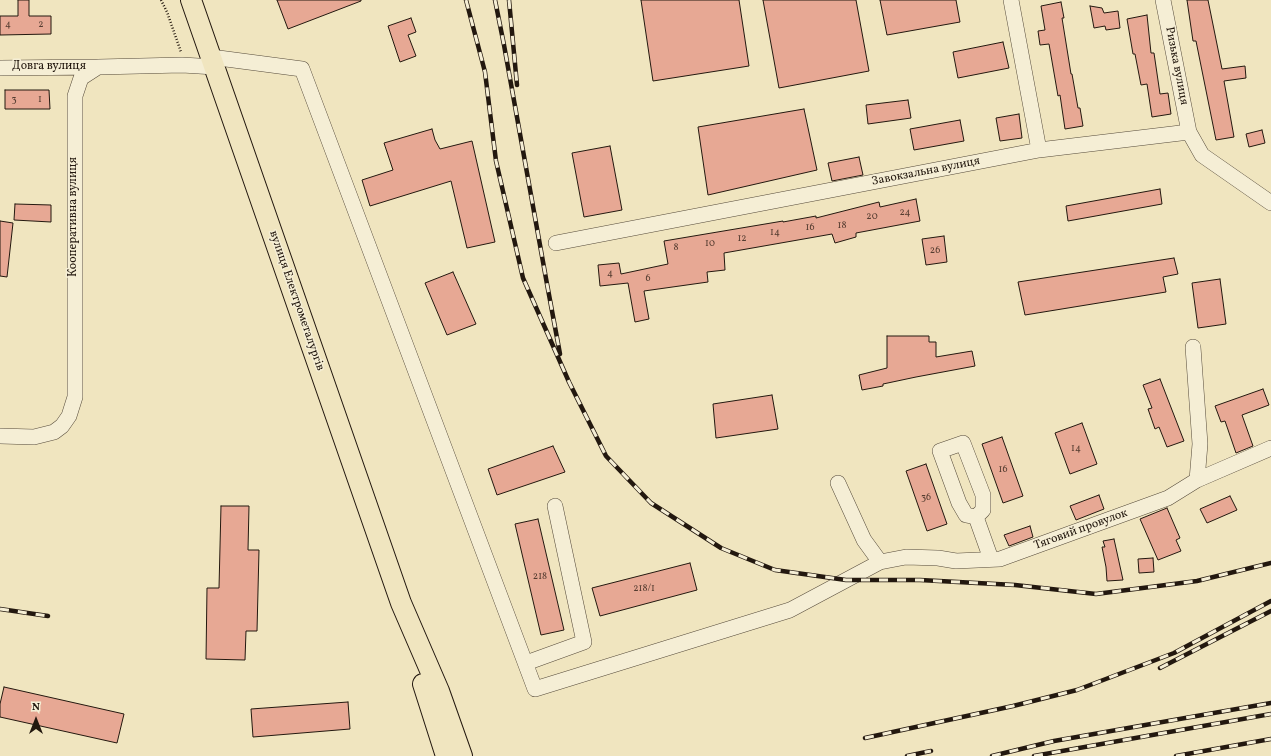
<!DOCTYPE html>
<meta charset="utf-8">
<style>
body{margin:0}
#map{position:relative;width:1271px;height:756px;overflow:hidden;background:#f0e5bf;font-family:Vollkorn,serif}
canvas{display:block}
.north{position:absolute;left:16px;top:700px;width:40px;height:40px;-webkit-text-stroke:3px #f5eed5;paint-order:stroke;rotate:0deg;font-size:11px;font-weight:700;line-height:16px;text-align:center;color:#23180f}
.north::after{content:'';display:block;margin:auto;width:14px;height:18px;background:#23180f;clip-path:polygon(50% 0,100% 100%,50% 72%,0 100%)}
</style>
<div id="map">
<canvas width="1271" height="756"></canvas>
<div class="north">N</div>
</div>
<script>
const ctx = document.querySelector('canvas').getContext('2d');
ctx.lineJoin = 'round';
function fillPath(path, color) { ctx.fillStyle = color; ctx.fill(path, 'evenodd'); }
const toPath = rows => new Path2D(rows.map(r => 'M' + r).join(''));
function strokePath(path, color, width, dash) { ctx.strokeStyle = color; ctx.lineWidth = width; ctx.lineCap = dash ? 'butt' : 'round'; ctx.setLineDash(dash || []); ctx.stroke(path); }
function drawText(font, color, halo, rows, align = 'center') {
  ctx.font = font + ' Vollkorn,serif'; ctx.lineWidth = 3; ctx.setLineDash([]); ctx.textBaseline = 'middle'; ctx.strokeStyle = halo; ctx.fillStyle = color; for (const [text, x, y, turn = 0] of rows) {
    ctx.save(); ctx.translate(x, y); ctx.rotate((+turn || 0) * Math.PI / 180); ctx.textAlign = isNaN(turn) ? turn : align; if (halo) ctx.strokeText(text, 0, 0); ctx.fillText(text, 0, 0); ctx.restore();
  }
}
const building = toPath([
 [18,0,29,0,29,16,51,16,51,34,0,35,0,16,18,16,18,0],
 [277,0,361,0,361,1,288,29,277,0],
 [641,0,739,0,749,66,653,81,641,0],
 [763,0,856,0,869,71,779,88,763,0],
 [880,0,956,0,960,22,887,35,880,0],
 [1187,0,1208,0,1222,69,1245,66,1246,78,1224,81,1234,137,1216,140,1196,41,1193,41,1187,0],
 [1061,2,1064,18,1062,18,1071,74,1072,74,1078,108,1080,108,1083,126,1065,129,1060,95,1058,96,1049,44,1040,45,1038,31,1045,30,1041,6,1061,2],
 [1090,6,1102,8,1104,13,1118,11,1120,28,1106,30,1105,26,1094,28,1090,6],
 [1147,15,1151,53,1154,53,1160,94,1168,93,1171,114,1152,117,1147,84,1141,85,1135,54,1133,54,1127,19,1147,15],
 [411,18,416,32,408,35,416,56,400,62,388,26,411,18],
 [1003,42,1009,68,958,78,953,52,1003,42],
 [5,90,49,90,50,109,5,109,5,90],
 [908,100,911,118,868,124,866,105,908,100],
 [804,109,817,170,708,195,698,127,804,109],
 [1019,114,1022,138,1000,141,996,118,1019,114],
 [960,120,964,141,914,150,910,129,960,120],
 [432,129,435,140,440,149,472,141,495,242,467,248,451,181,370,206,362,180,393,170,384,143,432,129],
 [1262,130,1265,143,1249,147,1246,134,1262,130],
 [610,146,622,210,584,217,572,153,610,146],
 [859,157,863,175,832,181,828,163,859,157],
 [1160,189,1162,204,1068,221,1066,206,1160,189],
 [916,199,920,221,856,233,856,237,835,243,832,234,724,253,725,270,707,272,708,282,644,291,649,319,635,322,628,283,600,286,598,265,619,263,621,274,668,264,664,241,783,221,783,222,816,216,816,218,879,202,880,207,916,199],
 [15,204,51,205,51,222,14,220,15,204],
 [0,221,13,223,7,277,0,276,0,221],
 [944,236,947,262,926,265,922,239,944,236],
 [1174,258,1178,274,1163,277,1166,292,1025,315,1018,282,1174,258],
 [453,272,476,324,447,335,425,283,453,272],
 [1220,279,1226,324,1198,328,1192,283,1220,279],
 [887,336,929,336,929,342,936,342,936,357,972,351,975,366,916,377,883,384,883,386,862,390,859,375,887,368,887,336],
 [1160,379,1184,441,1167,447,1159,427,1155,429,1148,409,1152,408,1143,385,1160,379],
 [1263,389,1269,405,1242,415,1253,446,1236,453,1225,421,1221,422,1215,406,1263,389],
 [772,395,778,429,716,438,713,404,772,395],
 [1082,423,1097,464,1070,474,1055,433,1082,423],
 [1002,437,1023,496,1003,503,982,444,1002,437],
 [553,446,565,472,497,495,488,469,553,446],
 [926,464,947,524,927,531,906,471,926,464],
 [1099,495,1104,509,1076,520,1070,506,1099,495],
 [1230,496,1237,510,1207,523,1200,509,1230,496],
 [221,506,249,506,248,550,259,550,257,631,246,631,245,660,206,659,207,588,219,588,221,506],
 [1167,508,1180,538,1176,540,1181,551,1158,560,1140,519,1167,508],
 [538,519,564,630,541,635,515,524,538,519],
 [1030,526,1033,537,1009,546,1004,535,1030,526],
 [1114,539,1123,580,1107,581,1106,567,1102,547,1105,547,1103,541,1114,539],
 [1153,558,1154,572,1139,573,1138,559,1153,558],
 [690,563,697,590,600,616,592,588,690,563],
 [4,687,124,714,117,743,0,717,0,704,4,687],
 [348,702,350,729,253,737,251,709,348,702]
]);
const path = toPath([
 [161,0,167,12,181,52]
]);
const minor = toPath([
 [1011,0,1039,150],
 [1163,0,1189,132],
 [211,57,302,69,535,689,790,610,880,562,906,557,938,558,956,561,1000,559,1168,498,1197,480,1271,448],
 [0,68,98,67],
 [556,243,1039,150,1189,132,1202,155,1271,203],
 [1193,347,1200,444,1197,480],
 [0,436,34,437,54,432,62,426,69,416,75,397,75,96,81,78,98,67,182,65,215,67],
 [838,483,864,540,880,562],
 [976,517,966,515,959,503,940,451,963,443,983,495,983,510,976,517,991,559],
 [526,663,584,642,555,506]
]);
const major = toPath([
 [191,0,401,603,439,691,462,756],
 [423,684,446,756]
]);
const rail = toPath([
 [466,0,485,72,496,161,523,278,569,382,606,456,651,503,721,548,775,570,846,580,920,580,1015,585,1096,594,1197,581,1271,563],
 [495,0,504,45,547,284,560,354],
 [509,0,517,85],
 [0,609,48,616],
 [1160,668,1271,611],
 [865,738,1013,706,1077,690,1174,653,1271,601],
 [907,756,931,751],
 [992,756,1054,741,1271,703],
 [1034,756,1271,714],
 [1176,756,1271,739]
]);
const numberNames = [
 ["4",8,25],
 ["2",41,25],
 ["3",14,100],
 ["1",40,100],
 ["24",905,213],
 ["20",872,217],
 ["18",842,226],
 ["16",810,228],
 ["14",775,233],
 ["12",742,239],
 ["10",710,244],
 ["8",676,248],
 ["26",935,251],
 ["4",610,274],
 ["6",648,279],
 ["14",1076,449],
 ["16",1003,470],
 ["36",926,498],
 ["218",540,577],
 ["218/1",644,589]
];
const streetNames = [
 ["Ризька вулиця",1176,66,79],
 ["Довга вулиця",49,67],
 ["Завокзальна вулиця",926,172,-11],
 ["Кооперативна вулиця",74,217,-90],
 ["вулиця Електрометалургів",296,301,71],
 ["Тяговий провулок",1081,530,-20]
];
fillPath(building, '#e7a894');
strokePath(building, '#23180f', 1);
strokePath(minor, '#564b3b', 16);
strokePath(major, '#23180f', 22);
strokePath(path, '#23180f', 2.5, [1, 2]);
strokePath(minor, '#f5eed5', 15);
strokePath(major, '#f0e5bf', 20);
strokePath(rail, '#23180f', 4.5);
strokePath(rail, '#f5eed5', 3, [9]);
drawText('10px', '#543c30', null, numberNames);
drawText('12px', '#23180f', '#f5eed5', streetNames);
</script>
